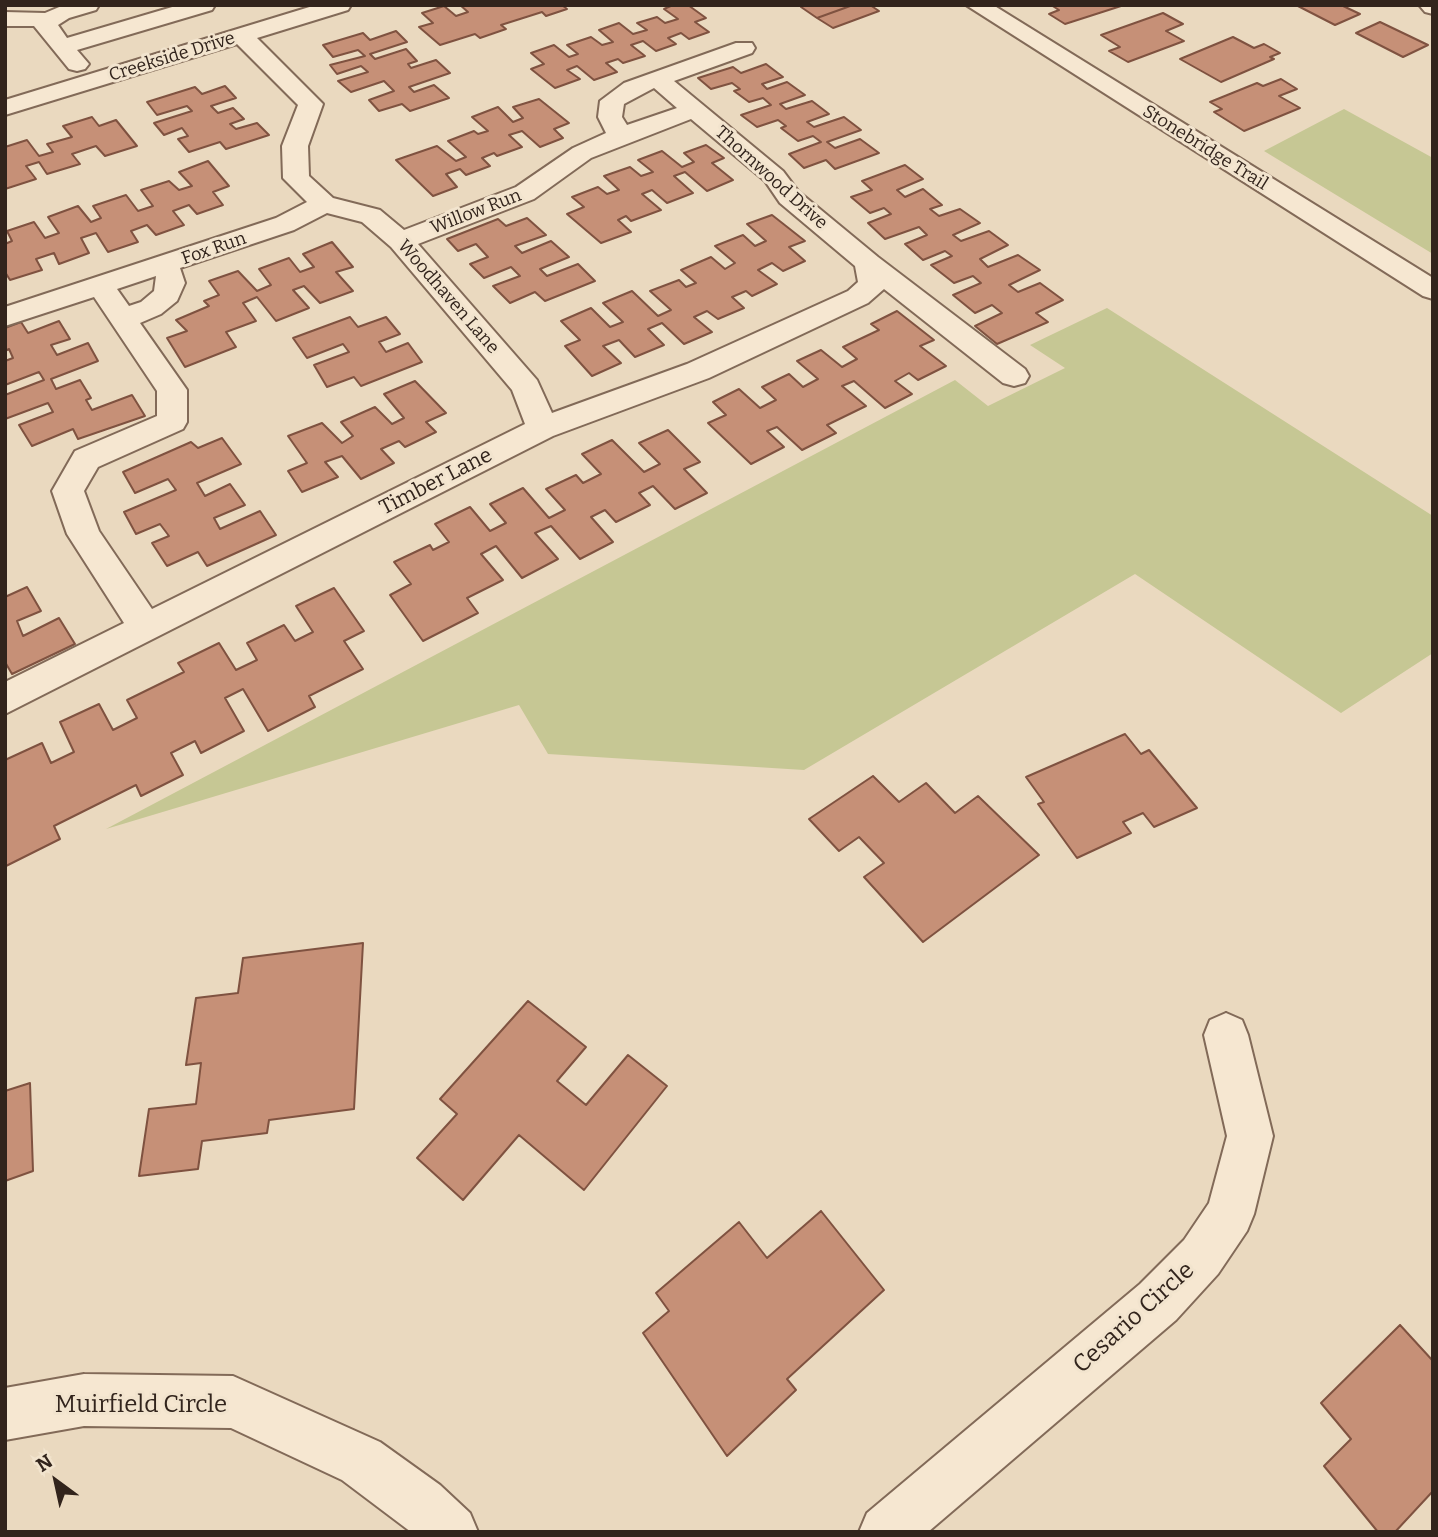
<!DOCTYPE html>
<style>
body{margin:0}
#map{position:relative;width:1438px;height:1537px;overflow:hidden;background:#ead9bf;font-family:Bitter,serif}
canvas{display:block}
.frame{position:absolute;inset:0;border:7px solid #32241c;pointer-events:none}
.north{position:absolute;left:21px;top:1446px;width:70px;height:70px;-webkit-text-stroke:5px #f2e4ce;paint-order:stroke;rotate:327deg;font-size:19px;font-weight:700;line-height:28px;text-align:center;color:#32241c}
.north::after{content:'';display:block;margin:auto;width:24px;height:32px;background:#32241c;clip-path:polygon(50% 0,100% 100%,50% 72%,0 100%)}
</style>
<div id="map">
<canvas width="1438" height="1537"></canvas>
<div class="frame"></div>
<div class="north">N</div>
</div>
<script>
const ctx = document.querySelector('canvas').getContext('2d');
ctx.lineJoin = 'round';
function fillPath(path, color) { ctx.fillStyle = color; ctx.fill(path, 'evenodd'); }
const toPath = rows => new Path2D(rows.map(r => 'M' + r).join(''));
function strokePath(path, color, width, dash) { ctx.strokeStyle = color; ctx.lineWidth = width; ctx.lineCap = dash ? 'butt' : 'round'; ctx.setLineDash(dash || []); ctx.stroke(path); }
function drawText(font, color, halo, rows, align = 'center') {
  ctx.font = font + ' Bitter,serif'; ctx.lineWidth = 6; ctx.setLineDash([]); ctx.textBaseline = 'middle'; ctx.strokeStyle = halo; ctx.fillStyle = color; for (const [text, x, y, turn = 0] of rows) {
    ctx.save(); ctx.translate(x, y); ctx.rotate((+turn || 0) * Math.PI / 180); ctx.textAlign = isNaN(turn) ? turn : align; if (halo) ctx.strokeText(text, 0, 0); ctx.fillText(text, 0, 0); ctx.restore();
  }
}
const green = toPath([
 [1344,109,1433,158,1433,254,1264,151],
 [1107,308,1433,516,1433,653,1341,713,1135,574,804,770,548,754,519,705,106,829,955,380,988,406,1065,368,1030,345]
]);
const building = toPath([
 [460,5,562,5,567,9,546,16,542,12,501,25,506,29,480,38,475,34,440,45,419,27,433,23,422,13,444,6,456,16,468,12,460,5],
 [673,5,688,5,706,18,695,22,709,32,689,39,681,33,668,38,676,44,656,51,643,41,631,45,645,56,623,63,618,59,606,63,617,72,594,80,577,66,567,70,580,79,555,88,531,69,544,64,531,53,554,45,569,57,578,54,567,45,591,37,602,45,613,42,599,30,619,23,633,34,647,30,637,23,657,17,665,23,678,19,664,9,673,5],
 [805,5,853,5,817,18,801,7,805,5],
 [853,5,870,5,879,11,833,28,817,18,853,5],
 [1051,5,1120,5,1121,6,1065,24,1049,14,1059,10,1051,5],
 [1296,5,1341,5,1360,14,1335,25,1296,5],
 [1163,13,1183,24,1166,31,1184,41,1128,62,1109,51,1120,47,1101,35,1163,13],
 [1380,22,1428,45,1403,57,1356,33,1380,22],
 [396,31,407,42,370,54,375,59,406,49,417,61,408,64,411,68,436,60,450,73,409,87,414,92,434,85,449,98,410,111,402,104,379,111,369,100,394,91,384,81,351,92,338,81,368,72,361,66,337,74,330,65,365,56,358,50,333,57,323,45,363,33,370,40,396,31],
 [1233,37,1254,48,1264,44,1280,53,1270,57,1274,59,1221,82,1180,59,1233,37],
 [766,64,783,77,762,84,767,89,787,82,805,95,780,104,786,109,812,101,829,114,807,122,814,127,844,117,861,130,827,142,835,148,860,139,879,153,835,169,826,160,804,168,789,154,821,142,813,136,798,141,781,128,786,126,778,120,757,127,741,115,771,105,763,98,749,102,734,91,740,89,732,83,711,89,698,78,733,67,741,73,766,64],
 [1281,79,1297,89,1279,96,1300,108,1244,131,1214,112,1222,109,1210,102,1257,83,1263,86,1281,79],
 [225,86,236,98,211,106,218,113,233,108,244,119,230,124,236,129,257,123,269,135,226,149,220,142,189,152,178,139,188,136,182,128,164,135,154,123,192,111,187,106,157,115,147,102,195,87,202,94,225,86],
 [539,99,569,123,554,129,563,138,540,147,522,131,509,135,522,147,497,156,494,153,482,158,490,166,466,175,460,169,446,174,457,187,433,196,396,160,437,146,456,161,466,157,448,141,474,131,478,134,488,131,472,117,498,107,513,122,523,118,513,107,539,99],
 [92,117,99,126,116,120,137,146,105,156,96,146,72,154,80,164,47,174,39,162,26,166,36,179,5,189,5,147,27,140,39,156,53,152,47,144,72,137,63,126,92,117],
 [706,145,724,158,712,163,733,180,707,191,685,172,674,176,693,193,667,203,652,190,642,194,661,210,631,221,626,216,618,220,631,232,601,243,567,214,584,207,572,197,598,187,607,194,619,190,604,176,630,167,641,176,653,172,638,160,662,151,682,167,694,162,684,153,706,145],
 [208,161,229,186,213,192,223,205,197,214,189,205,173,211,184,225,156,235,147,225,131,231,138,242,108,252,96,233,81,238,89,253,59,264,54,253,36,259,42,270,10,280,5,272,5,244,12,241,7,231,34,222,45,238,59,233,48,217,78,206,91,222,101,218,93,206,126,195,138,211,153,206,141,190,169,181,179,190,192,186,179,172,208,161],
 [905,165,923,179,897,190,905,197,923,189,942,205,930,209,939,216,960,209,980,223,953,235,961,241,989,231,1008,245,980,259,988,267,1018,255,1040,270,1009,285,1018,292,1040,283,1063,300,1036,313,1048,322,997,344,975,326,1002,313,992,305,975,313,953,295,981,283,973,276,954,283,931,265,952,256,945,251,923,260,905,244,927,235,919,227,885,239,868,223,891,214,884,208,870,213,851,197,872,190,862,181,905,165],
 [772,215,805,241,789,247,805,261,783,271,772,263,758,270,777,284,752,296,746,291,732,297,744,308,718,319,707,311,694,317,712,332,684,344,662,323,648,329,664,345,635,357,619,340,603,346,621,363,592,376,565,346,580,340,561,321,591,308,610,327,623,322,603,303,632,291,658,316,671,310,650,291,679,280,686,287,696,283,681,270,711,257,725,269,735,263,715,246,743,235,755,246,766,241,747,224,772,215],
 [527,218,546,235,515,246,522,253,551,241,569,257,540,269,547,276,578,264,595,281,545,301,535,292,510,303,493,286,520,276,511,267,484,278,470,264,488,257,476,244,458,251,447,239,498,219,506,226,527,218],
 [332,242,353,267,336,272,353,291,320,303,304,286,293,290,309,308,276,321,257,297,243,303,256,321,226,332,236,347,185,367,167,338,187,331,176,320,209,306,204,301,219,295,209,281,238,271,257,291,271,285,259,269,289,258,300,272,314,267,303,254,332,242],
 [897,311,934,340,920,346,946,366,918,380,909,373,895,381,912,394,885,408,854,381,842,386,866,406,827,425,836,433,802,450,777,427,767,431,784,447,751,464,708,423,726,415,713,402,739,389,760,408,776,400,762,387,789,374,803,387,818,379,797,361,821,350,842,367,857,359,843,347,879,330,871,324,897,311],
 [350,317,358,327,386,317,400,334,379,342,386,352,408,343,422,362,361,386,354,377,327,387,314,365,349,352,343,344,307,358,293,338,350,317],
 [59,321,70,339,51,345,57,355,88,343,98,361,51,379,56,389,80,380,91,398,86,400,92,410,132,395,145,416,78,439,73,429,32,446,19,425,53,412,48,403,5,419,5,395,44,380,39,372,5,385,5,361,13,358,9,349,5,351,5,328,21,322,28,333,59,321],
 [415,381,446,413,426,422,436,432,405,447,399,441,381,449,394,463,361,479,342,456,325,462,338,477,302,492,288,471,307,463,288,436,322,423,342,443,353,436,341,422,375,407,392,424,404,418,384,394,415,381],
 [668,430,700,462,684,469,707,493,675,509,653,486,639,493,650,505,616,522,605,510,591,517,613,542,580,559,551,526,535,533,558,559,522,578,496,546,481,554,503,580,467,598,478,613,423,641,390,595,411,584,394,562,430,545,433,550,449,542,435,524,470,507,490,531,506,523,490,504,523,488,549,518,565,510,546,489,576,475,583,483,601,474,582,454,612,440,644,472,660,464,639,443,668,430],
 [222,438,241,464,197,483,205,496,230,484,245,505,214,518,220,529,260,511,276,535,207,566,198,552,167,566,152,543,169,536,160,524,136,534,124,512,176,490,168,479,135,493,123,472,191,442,198,448,222,438],
 [27,587,41,611,17,621,23,636,59,618,75,644,12,674,5,662,5,597,27,587],
 [334,588,364,631,344,641,363,669,309,696,315,707,268,731,243,689,225,698,244,731,201,753,195,741,171,753,183,775,141,796,136,785,54,826,60,839,6,866,5,760,42,743,51,763,74,752,60,722,99,704,113,730,137,718,127,700,184,672,178,663,219,643,236,670,257,660,247,643,284,625,295,641,313,632,296,606,334,588],
 [1125,734,1141,754,1149,750,1197,808,1154,827,1143,813,1123,822,1131,833,1077,858,1038,804,1044,802,1026,777,1125,734],
 [873,776,899,802,926,783,955,813,978,796,1039,855,923,942,864,877,884,863,859,837,839,851,809,819,873,776],
 [363,943,354,1109,269,1120,267,1133,202,1141,198,1169,139,1176,149,1109,196,1104,201,1063,186,1065,196,998,238,993,243,958,363,943],
 [528,1001,586,1047,557,1081,586,1105,628,1055,667,1086,584,1190,519,1135,463,1200,417,1158,457,1114,440,1099,528,1001],
 [30,1083,33,1171,5,1181,5,1091,30,1083],
 [821,1211,884,1290,787,1379,796,1390,727,1456,643,1333,669,1311,656,1293,739,1222,767,1258,821,1211],
 [1400,1325,1433,1361,1433,1491,1395,1532,1378,1532,1324,1466,1351,1439,1321,1403,1400,1325]
]);
const minor = toPath([
 [64,5,99,5,96,10,69,18,58,25,67,38,179,5,215,5,212,10,77,50,89,64,85,69,77,71,69,69,34,26,5,26,5,12,45,13,64,5],
 [316,5,351,5,348,10,257,38,323,104,308,146,309,176,333,198,380,210,404,230,516,187,573,148,606,133,598,117,600,101,624,83,736,43,752,43,755,48,752,53,674,81,783,171,798,191,878,257,1025,369,1029,376,1025,383,1014,386,1003,383,884,289,868,303,709,378,553,436,5,714,5,682,124,623,67,534,52,491,75,451,157,416,157,391,94,297,5,326,5,307,276,218,307,202,283,178,282,146,298,105,237,44,5,115,5,100,316,5],
 [654,88,677,108,627,125,622,117,624,104,654,88],
 [691,119,765,181,780,203,855,266,858,282,848,291,687,364,552,413,537,380,418,244,534,199,591,158,691,119],
 [327,213,362,222,391,247,512,390,525,424,152,609,99,531,84,491,98,467,183,429,187,422,187,390,140,323,161,314,177,301,185,283,180,268,294,230,327,213],
 [156,276,154,291,141,302,129,306,117,289,156,276],
 [966,5,993,5,1433,278,1433,299,1423,296,966,5],
 [1419,5,1433,5,1433,14,1425,12,1419,5],
 [1226,1013,1242,1020,1248,1035,1273,1136,1254,1214,1247,1231,1218,1274,1176,1320,928,1532,859,1532,867,1513,1140,1284,1184,1240,1209,1203,1227,1136,1204,1035,1210,1020,1226,1013],
 [84,1374,233,1376,380,1442,440,1485,470,1513,478,1532,411,1532,342,1480,231,1428,84,1426,5,1440,5,1388,84,1374]
]);
const farStreetnames = [
 ["Creekside Drive",172,57,-17],
 ["Stonebridge Trail",1205,148,32],
 ["Thornwood Drive",771,178,42],
 ["Willow Run",476,212,-21],
 ["Fox Run",214,249,-19],
 ["Woodhaven Lane",448,297,49]
];
const streetNames = [
 ["Timber Lane",436,482,-27]
];
const nearStreetnames = [
 ["Cesario Circle",1134,1318,-42],
 ["Muirfield Circle",141,1405]
];
fillPath(green, '#c6c794');
fillPath(building, '#c69077');
strokePath(building, '#7f5240', 2);
strokePath(minor, '#826a58', 4);
fillPath(minor, '#f6e7d1');
drawText('18px', '#32241c', '#f2e4ce', farStreetnames);
drawText('21px', '#32241c', '#f2e4ce', streetNames);
drawText('24px', '#32241c', '#f2e4ce', nearStreetnames);
</script>
